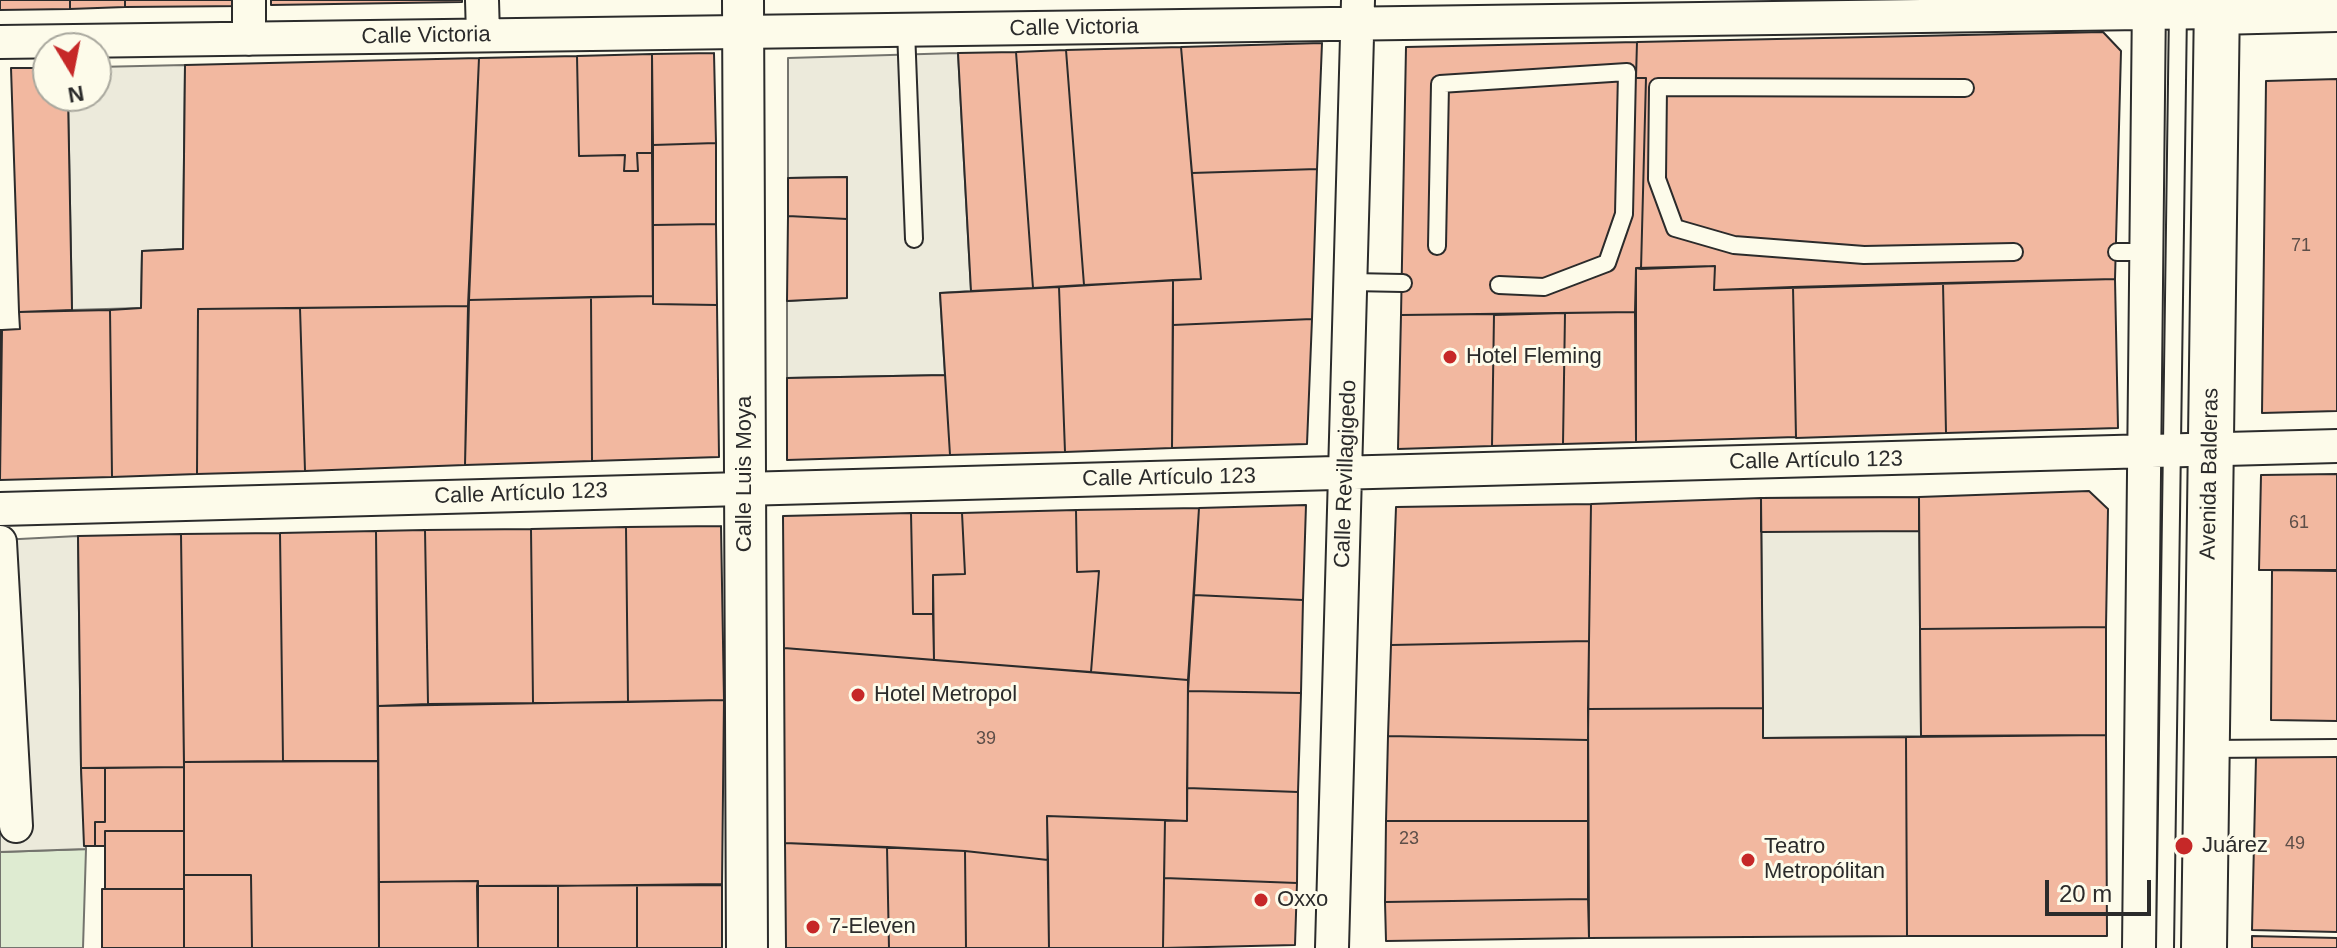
<!DOCTYPE html>
<meta charset="utf-8">
<style>
body{margin:0}
#map{position:relative;width:2337px;height:948px;overflow:hidden;background:#fdfbea;font-family:Arial,sans-serif}
canvas{display:block}
.north{position:absolute;left:32px;top:32px;width:80px;height:80px;box-sizing:border-box;background:#fdfbea;border:2px solid #a9a89e;border-radius:50%;rotate:170deg;font-size:22px;font-weight:700;line-height:32px;text-align:center;color:#2b2b2b}
.north::after{content:'';display:block;margin:auto;width:28px;height:36px;background:#c62828;clip-path:polygon(50% 0,100% 100%,50% 72%,0 100%)}
.scale{position:absolute;left:2045px;top:880px;width:106px;height:36px;box-sizing:border-box;border:4px solid #2b2b2b;border-top:0;padding-left:10px;font-size:24px;line-height:28px;white-space:nowrap;color:#2b2b2b;-webkit-text-stroke:6px #fdfbea;paint-order:stroke}
</style>
<div id="map">
<canvas width="2337" height="948"></canvas>
<div class="north">N</div>
<div class="scale">20 m</div>
</div>
<script>
const ctx = document.querySelector('canvas').getContext('2d');
ctx.lineJoin = 'round';
function fillPath(path, color) { ctx.fillStyle = color; ctx.fill(path, 'evenodd'); }
const toPath = rows => new Path2D(rows.map(r => 'M' + r).join(''));
function strokePath(path, color, width, dash) { ctx.strokeStyle = color; ctx.lineWidth = width; ctx.lineCap = dash ? 'butt' : 'round'; ctx.setLineDash(dash || []); ctx.stroke(path); }
function drawText(font, color, halo, rows, align = 'center') {
  ctx.font = font + ' Arial,sans-serif'; ctx.lineWidth = 6; ctx.setLineDash([]); ctx.textBaseline = 'middle'; ctx.strokeStyle = halo; ctx.fillStyle = color; for (const [text, x, y, turn = 0] of rows) {
    ctx.save(); ctx.translate(x, y); ctx.rotate((+turn || 0) * Math.PI / 180); ctx.textAlign = isNaN(turn) ? turn : align; if (halo) ctx.strokeText(text, 0, 0); ctx.fillText(text, 0, 0); ctx.restore();
  }
}
const green = toPath([
 [86,849,83,948,0,948,0,852,86,849]
]);
const parking = toPath([
 [958,53,971,291,940,293,945,375,787,378,787,301,847,297,847,177,788,178,788,58,958,53],
 [185,65,183,249,142,251,141,308,72,310,68,96,96,96,96,67,185,65],
 [1919,497,1921,736,1763,738,1761,498,1919,497],
 [78,536,81,768,86,849,0,852,0,540,78,536]
]);
const building = toPath([
 [0,0,70,0,70,9,0,10,0,0],
 [70,0,125,0,125,7,70,9,70,0],
 [125,0,245,0,246,6,125,7,125,0],
 [271,0,462,0,462,2,271,5,271,0],
 [2103,32,2121,51,2115,279,1714,290,1715,266,1641,269,1646,78,1636,78,1637,42,2103,32],
 [1637,42,1636,78,1646,78,1641,269,1636,268,1635,312,1401,315,1406,47,1637,42],
 [1322,43,1317,169,1192,173,1181,47,1322,43],
 [1181,47,1201,279,1084,285,1066,50,1181,47],
 [1066,50,1084,285,1033,288,1016,52,1066,50],
 [1016,52,1033,288,971,291,958,53,1016,52],
 [714,53,716,143,653,145,652,54,714,53],
 [652,54,652,153,637,153,638,171,624,171,625,155,579,156,577,56,652,54],
 [577,56,579,156,625,155,624,171,638,171,637,153,652,153,653,296,469,300,479,58,577,56],
 [479,58,468,306,198,309,197,474,112,477,110,310,141,308,142,251,183,249,185,65,479,58],
 [11,68,48,68,48,96,68,96,72,310,19,312,11,68],
 [2337,79,2337,411,2262,413,2266,81,2337,79],
 [716,143,716,224,653,225,653,145,716,143],
 [1317,169,1312,319,1173,325,1173,280,1201,279,1192,173,1317,169],
 [847,177,847,219,788,216,788,178,847,177],
 [788,216,847,219,847,298,787,301,788,216],
 [716,224,717,305,653,304,653,225,716,224],
 [1715,266,1714,290,1793,287,1796,437,1636,442,1636,268,1715,266],
 [2115,279,2118,428,1946,433,1943,283,2115,279],
 [1173,280,1172,448,1065,452,1059,287,1173,280],
 [1943,283,1946,433,1796,438,1793,287,1943,283],
 [1059,287,1065,452,950,455,940,293,1059,287],
 [653,296,653,304,717,305,719,457,592,461,591,297,653,296],
 [591,297,592,461,465,465,469,300,591,297],
 [468,306,465,465,305,471,300,308,468,306],
 [300,308,305,471,197,474,198,309,300,308],
 [110,310,112,477,0,480,2,330,20,329,19,312,110,310],
 [1635,312,1636,442,1563,444,1565,313,1635,312],
 [1565,313,1563,444,1492,446,1494,315,1565,313],
 [1494,314,1492,446,1398,449,1401,315,1494,314],
 [1312,319,1307,444,1172,448,1173,325,1312,319],
 [0,330,2,330,0,460,0,330],
 [945,375,950,455,787,460,787,378,945,375],
 [2337,474,2337,570,2259,570,2261,475,2337,474],
 [2089,491,2108,509,2106,627,1920,629,1919,497,2089,491],
 [1919,497,1919,531,1761,532,1761,498,1919,497],
 [1761,498,1763,708,1588,709,1591,504,1761,498],
 [1591,504,1589,641,1391,645,1396,507,1591,504],
 [1306,505,1303,600,1194,595,1199,508,1306,505],
 [1199,508,1188,680,1091,672,1099,571,1077,572,1076,510,1199,508],
 [1076,510,1077,572,1099,571,1091,672,934,660,933,575,965,574,962,513,1076,510],
 [911,513,913,614,933,614,934,660,784,648,783,516,911,513],
 [911,513,962,513,965,574,933,575,933,614,913,614,911,513],
 [721,526,724,700,628,702,626,527,721,526],
 [626,527,628,702,533,703,531,529,626,527],
 [531,529,533,703,428,704,425,530,531,529],
 [425,530,428,704,378,706,376,531,425,530],
 [376,531,378,761,283,761,280,533,376,531],
 [280,533,283,761,184,762,181,534,280,533],
 [181,534,184,767,81,768,78,536,181,534],
 [2272,570,2337,571,2337,721,2271,720,2272,570],
 [1194,595,1303,600,1301,693,1188,691,1194,595],
 [2106,627,2106,735,1921,736,1920,629,2106,627],
 [1589,641,1588,740,1388,736,1391,645,1589,641],
 [784,648,1188,680,1187,821,1047,816,1048,860,965,851,785,843,784,648],
 [1188,691,1301,693,1298,792,1187,788,1188,691],
 [724,700,722,885,477,886,478,881,379,882,378,706,724,700],
 [1763,708,1763,738,1906,737,1907,936,1589,938,1588,709,1763,708],
 [2106,735,2107,936,1907,936,1906,737,2106,735],
 [1388,736,1588,740,1588,821,1386,821,1388,736],
 [2256,757,2337,757,2337,932,2252,930,2256,757],
 [378,761,379,948,252,948,251,875,184,875,184,762,378,761],
 [184,767,184,831,105,831,105,846,95,846,95,822,105,822,105,768,184,767],
 [81,768,105,768,105,822,95,822,95,846,84,846,81,768],
 [1187,788,1298,792,1297,883,1164,878,1165,820,1187,821,1187,788],
 [1047,816,1165,820,1163,948,1049,948,1047,816],
 [1386,821,1588,821,1588,899,1385,902,1386,821],
 [105,831,184,831,184,889,105,889,105,831],
 [785,843,887,847,889,948,786,948,785,843],
 [887,847,965,851,966,948,889,948,887,847],
 [965,851,1048,860,1049,948,966,948,965,851],
 [184,875,251,875,252,948,184,948,184,875],
 [1164,878,1297,883,1295,945,1163,948,1164,878],
 [478,881,478,948,379,948,379,882,478,881],
 [722,884,722,948,637,948,637,885,722,884],
 [637,885,637,948,558,948,558,886,637,885],
 [477,886,558,886,558,948,478,948,477,886],
 [102,889,184,889,184,948,102,948,102,889],
 [1588,899,1589,938,1386,941,1385,902,1588,899],
 [2252,936,2337,938,2337,948,2252,948,2252,936]
]);
const service = toPath([
 [906,30,914,239],
 [1965,88,1658,87,1657,179,1675,228,1734,245,1864,255,2014,252],
 [1437,246,1440,84,1627,72,1624,214,1607,263,1544,287,1499,285],
 [2117,252,2152,252],
 [1351,282,1403,283],
 [2207,749,2337,748],
 [2165,948,2178,10]
]);
const minor = toPath([
 [249,0,249,39],
 [482,0,483,35],
 [0,42,2217,12],
 [0,509,2337,446],
 [0,542,16,826],
 [1332,948,1358,0],
 [2139,948,2149,0]
]);
const tertiary = toPath([
 [743,0,747,948]
]);
const secondary = toPath([
 [2217,12,2337,9],
 [2204,948,2217,0]
]);
const markers = [
 [1450,357,8,"#c62828"],
 [858,695,8,"#c62828"],
 [2184,846,10,"#c62828"],
 [1748,860,8,"#c62828"],
 [1261,900,8,"#c62828"],
 [813,927,8,"#c62828"]
];
const numberNames = [
 ["71",2301,246],
 ["61",2299,523],
 ["39",986,739],
 ["23",1409,839],
 ["49",2295,844]
];
const streetNames = [
 ["Calle Victoria",1074,28,-1],
 ["Calle Victoria",426,36,-1],
 ["Calle Artículo 123",1816,461,-1],
 ["Calle Luis Moya",745,474,-90],
 ["Calle Revillagigedo",1346,474,-88],
 ["Avenida Balderas",2210,474,-89],
 ["Calle Artículo 123",1169,478,-1],
 ["Calle Artículo 123",521,494,-2]
];
const poiNames = [
 ["Hotel Fleming",1466,357],
 ["Hotel Metropol",874,695],
 ["Juárez",2202,846],
 ["Teatro",1764,847],
 ["Metropólitan",1764,872],
 ["Oxxo",1277,900],
 ["7-Eleven",829,927]
];
fillPath(green, '#deebd1');
strokePath(green, '#74746e', 2);
fillPath(parking, '#eceadb');
strokePath(parking, '#74746e', 2);
fillPath(building, '#f2b8a0');
strokePath(building, '#2b2b2b', 2);
strokePath(service, '#2b2b2b', 20);
strokePath(minor, '#2b2b2b', 36);
strokePath(tertiary, '#2b2b2b', 44);
strokePath(secondary, '#2b2b2b', 48);
strokePath(service, '#fdfbea', 16);
strokePath(minor, '#fdfbea', 32);
strokePath(tertiary, '#fdfbea', 40);
strokePath(secondary, '#fdfbea', 44);
for (const [x, y, r, color] of markers) { const dot = new Path2D(); dot.arc(x, y, r, 0, 2 * Math.PI); ctx.fillStyle = color; ctx.fill(dot); strokePath(dot, '#fdfbea', 3); }
drawText('18px', '#5d4e48', null, numberNames);
drawText('22px', '#2b2b2b', '#fdfbea', streetNames);
drawText('22px', '#2b2b2b', '#fdfbea', poiNames, 'left');
</script>
